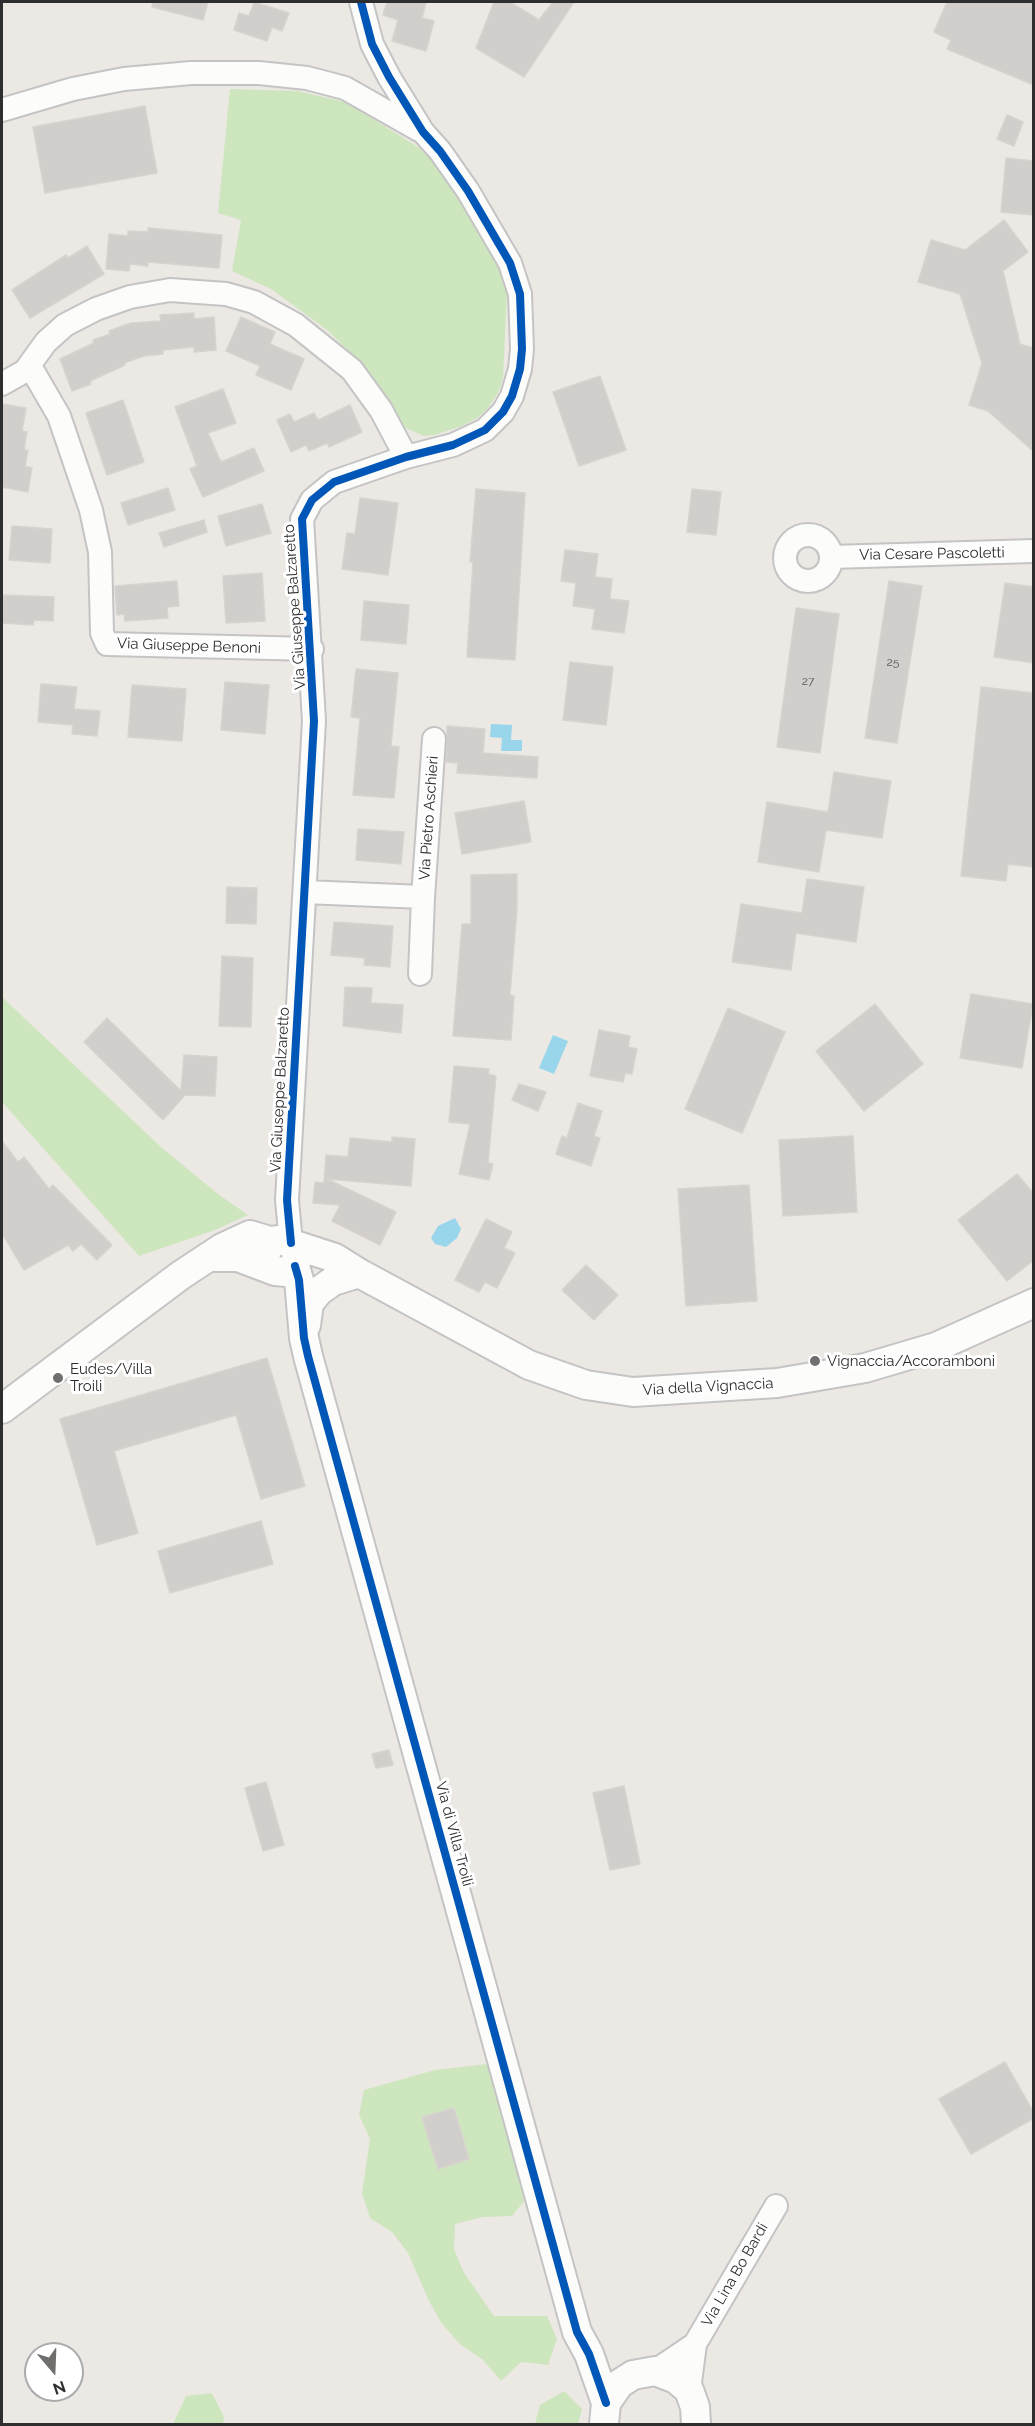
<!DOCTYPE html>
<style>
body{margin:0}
#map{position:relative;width:1035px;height:2426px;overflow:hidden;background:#ece8e4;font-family:Raleway,sans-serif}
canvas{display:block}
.frame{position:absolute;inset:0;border:3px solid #2e2e2e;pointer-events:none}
.north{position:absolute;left:24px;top:2342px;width:60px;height:60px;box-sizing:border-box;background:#fff;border:2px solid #ababab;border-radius:50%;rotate:161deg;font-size:16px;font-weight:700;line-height:24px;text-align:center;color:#2e2e2e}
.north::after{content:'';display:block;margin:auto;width:21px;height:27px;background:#706f6e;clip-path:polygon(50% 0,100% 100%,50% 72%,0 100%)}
</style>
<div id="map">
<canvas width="1035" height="2426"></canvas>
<div class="frame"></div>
<div class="north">N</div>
</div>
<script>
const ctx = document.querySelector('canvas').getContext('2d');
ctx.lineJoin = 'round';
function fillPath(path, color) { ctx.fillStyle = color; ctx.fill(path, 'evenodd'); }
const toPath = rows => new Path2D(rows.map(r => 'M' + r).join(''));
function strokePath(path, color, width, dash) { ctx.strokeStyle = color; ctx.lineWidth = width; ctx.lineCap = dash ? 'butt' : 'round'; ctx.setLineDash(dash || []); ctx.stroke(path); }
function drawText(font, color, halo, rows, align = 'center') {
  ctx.font = font + ' Raleway,sans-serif'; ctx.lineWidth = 6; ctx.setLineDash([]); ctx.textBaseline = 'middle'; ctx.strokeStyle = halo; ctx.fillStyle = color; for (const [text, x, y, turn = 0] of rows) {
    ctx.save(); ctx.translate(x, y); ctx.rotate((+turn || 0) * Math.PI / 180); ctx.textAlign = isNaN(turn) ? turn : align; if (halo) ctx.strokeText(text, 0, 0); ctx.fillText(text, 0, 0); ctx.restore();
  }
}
const green = toPath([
 [230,89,297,91,346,102,418,147,435,163,490,243,504,275,507,295,503,378,498,393,488,408,477,418,462,426,434,435,424,436,403,427,376,381,357,359,327,330,271,289,232,271,241,220,218,213],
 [2,997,161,1147,218,1194,248,1215,215,1230,139,1256,2,1102],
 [487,2064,528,2196,512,2216,483,2217,455,2224,454,2249,464,2273,494,2316,547,2316,557,2339,548,2365,521,2362,501,2381,483,2360,460,2344,442,2324,429,2301,408,2253,392,2232,370,2218,362,2193,370,2139,359,2115,364,2090,435,2070],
 [564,2391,582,2409,578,2424,535,2424,540,2405],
 [212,2393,224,2417,223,2424,173,2424,186,2396]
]);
const water = toPath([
 [491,724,512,725,511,740,522,740,522,751,501,751,502,738,490,737],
 [553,1035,568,1041,554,1074,539,1068],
 [455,1218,461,1229,457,1238,446,1247,435,1244,431,1238,438,1226]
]);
const building = toPath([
 [153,2,208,2,203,20,152,7,153,2],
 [254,2,289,13,282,31,272,27,267,41,234,30,239,13,249,16,254,2],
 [387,2,426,2,422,18,434,21,426,51,392,41,398,20,383,15,387,2],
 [494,2,510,2,539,20,553,2,574,2,524,77,476,48,494,2],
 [947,2,1034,2,1034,85,947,49,951,40,934,32,947,2],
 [145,106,157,173,45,193,33,127,145,106],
 [1007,115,1023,122,1014,146,997,139,1007,115],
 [1006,158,1034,161,1034,215,1001,212,1006,158],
 [1004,220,1028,252,1003,271,1020,344,1034,348,1034,452,988,411,969,405,982,363,960,294,918,282,931,240,965,250,1004,220],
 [148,228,222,235,219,268,148,262,148,266,130,264,129,271,106,269,109,234,128,236,128,231,148,232,148,228],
 [87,246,104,274,30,318,12,290,66,255,68,258,87,246],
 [194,313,194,319,214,317,216,350,194,352,194,347,163,350,163,354,144,356,124,363,125,365,90,381,91,384,72,391,60,359,94,343,93,340,110,334,109,331,131,323,161,321,160,315,194,313],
 [241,317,275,332,270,344,304,359,291,390,256,375,260,366,226,351,241,317],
 [600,376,626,450,579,466,553,392,600,376],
 [223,389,236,423,208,433,221,462,254,448,264,471,203,497,190,469,197,466,175,407,223,389],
 [123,400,144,462,107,475,86,413,123,400],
 [2,404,26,408,22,431,27,432,24,450,28,450,25,466,32,468,28,492,2,487,2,404],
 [350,405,362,432,329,447,327,443,309,451,306,445,291,452,277,420,290,414,294,422,314,413,318,420,350,405],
 [168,488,175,510,128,525,121,503,168,488],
 [476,489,525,493,515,660,467,657,473,562,470,562,476,489],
 [692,489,721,492,716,535,687,532,692,489],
 [360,498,398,503,388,575,342,569,347,533,355,534,360,498],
 [262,504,271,533,226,546,218,516,262,504],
 [204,520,207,532,164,547,159,533,204,520],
 [12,526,52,529,50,563,9,560,12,526],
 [565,550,598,554,595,577,612,579,610,599,629,601,624,633,592,629,595,609,573,606,576,583,561,581,565,550],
 [262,573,265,621,226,623,223,576,262,573],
 [177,581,179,606,167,607,168,618,125,621,124,614,117,615,115,586,177,581],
 [889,581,922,586,897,743,865,738,889,581],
 [1005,583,1034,587,1034,663,994,657,1005,583],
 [2,595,54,597,53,621,34,620,33,625,2,623,2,595],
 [364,601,409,605,406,644,361,640,364,601],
 [796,608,839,614,820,753,777,747,796,608],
 [570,662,613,667,606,725,563,720,570,662],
 [356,669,398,673,391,746,399,747,394,798,353,795,360,718,351,717,356,669],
 [225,682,269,685,265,734,221,730,225,682],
 [41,684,77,687,74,709,100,711,97,736,72,734,73,725,38,722,41,684],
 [132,685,186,689,182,741,128,737,132,685],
 [981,687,1034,693,1034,867,1008,864,1006,881,961,876,981,687],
 [447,726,485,729,483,753,538,757,537,778,457,773,458,763,446,762,447,726],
 [834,772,891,781,882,838,826,830,819,872,758,862,767,802,828,812,834,772],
 [524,801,531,842,462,854,455,813,524,801],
 [358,829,404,832,401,864,356,860,358,829],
 [517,874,517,908,510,995,514,996,511,1040,453,1036,462,924,471,924,471,875,517,874],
 [807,879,864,887,856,942,796,933,791,970,732,962,741,904,802,913,807,879],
 [227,887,257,888,256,924,226,923,227,887],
 [334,922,393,926,390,967,364,965,365,958,331,955,334,922],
 [222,956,253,958,251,1027,219,1026,222,956],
 [345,987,372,988,371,1003,403,1005,401,1033,343,1026,345,987],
 [971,994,1033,1004,1022,1068,960,1058,971,994],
 [875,1004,923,1064,864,1111,816,1051,875,1004],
 [728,1008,785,1032,742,1133,685,1109,728,1008],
 [107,1018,181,1091,184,1055,217,1057,215,1096,185,1095,163,1120,84,1042,107,1018],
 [599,1030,630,1036,628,1047,637,1049,632,1074,625,1073,623,1082,590,1076,599,1030],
 [454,1066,489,1069,488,1074,496,1076,488,1163,493,1164,489,1180,459,1174,470,1124,449,1122,454,1066],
 [519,1084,546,1092,538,1111,512,1100,519,1084],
 [578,1103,602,1111,594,1136,600,1138,591,1166,556,1154,562,1136,567,1138,578,1103],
 [853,1136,857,1212,783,1216,779,1140,853,1136],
 [392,1137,415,1139,411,1186,327,1179,396,1212,380,1245,332,1221,340,1205,313,1203,315,1182,324,1183,326,1155,348,1157,350,1138,392,1142,392,1137],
 [2,1141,18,1162,24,1157,49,1189,53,1185,112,1245,97,1260,81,1244,73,1251,68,1245,24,1270,2,1233,2,1141],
 [1017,1174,1034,1194,1034,1260,1007,1281,958,1220,1017,1174],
 [749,1185,757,1301,686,1306,678,1189,749,1185],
 [486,1219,512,1232,504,1248,515,1253,497,1288,485,1282,479,1292,455,1280,486,1219],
 [586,1265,618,1295,594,1320,562,1290,586,1265],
 [267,1358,305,1486,261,1499,236,1415,114,1451,138,1533,97,1545,60,1419,267,1358],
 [261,1521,273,1564,170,1593,158,1551,261,1521],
 [389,1750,393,1765,376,1768,372,1754,389,1750],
 [266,1782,284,1845,263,1851,245,1788,266,1782],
 [624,1786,640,1864,610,1870,593,1793,624,1786],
 [1005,2062,1034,2113,1034,2118,971,2154,939,2099,1005,2062],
 [454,2108,469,2159,438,2169,422,2117,454,2108]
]);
const minor = toPath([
 [2,110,73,89,124,79,191,73,259,73,307,78,345,88,419,130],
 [30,366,59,416,91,510,100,552,102,633,107,644,312,649],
 [2,384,25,371,46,342,65,325,96,309,130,297,170,290,226,294,254,302,296,325,352,370,381,410,406,457],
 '785 558a23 23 0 1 1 46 0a23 23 0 1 1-46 0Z',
 [831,557,1034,551],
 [305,892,423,897],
 [420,974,423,897,434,739],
 [291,1243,287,1200,314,721,302,519,312,500,334,482,406,457,453,445,485,430,503,412,512,396,520,369,522,349,520,294,510,263,468,191,440,151,423,132,389,77,372,44,361,2],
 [655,2371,695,2344],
 [689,2390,695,2344,776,2206]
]);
const tertiary = toPath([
 [292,1244,335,1258,359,1273,529,1365,586,1385,633,1392,777,1383,865,1368,936,1347,1034,1303],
 [208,1257,238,1257,275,1271,287,1272,295,1266,297,1259,295,1248,288,1241,277,1240,266,1249,265,1260,272,1270],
 [295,1266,299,1280,304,1338,308,1356,577,2332,589,2354,606,2403],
 [306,1325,309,1303,319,1291,333,1281,359,1273],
 [2,1409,181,1275,222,1248,250,1235,273,1242],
 [604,2424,606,2403,619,2384,633,2375,655,2371,676,2379,689,2390,695,2407,696,2424]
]);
const cycleway = toPath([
 [291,1243,287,1200,314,721,302,519,312,500,334,482,406,457,453,445,485,430,503,412,512,396,520,369,522,349,520,294,510,263,468,191,440,151,423,132,389,77,372,44,361,2],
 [295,1266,299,1280,304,1338,308,1356,577,2332,589,2354,606,2403]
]);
const markers = [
 [815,1361,6,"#706f6e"],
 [58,1378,6,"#706f6e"]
];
const numberNames = [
 ["25",893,662],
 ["27",808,681]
];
const streetNames = [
 ["Via Cesare Pascoletti",932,554,-1],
 ["Via Giuseppe Balzaretto",295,607,-94],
 ["Via Giuseppe Benoni",189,646,2],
 ["Via Pietro Aschieri",429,818,-86],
 ["Via Giuseppe Balzaretto",280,1090,-87],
 ["Via della Vignaccia",708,1387,-3],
 ["Via di Villa Troili",454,1834,75],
 ["Via Lina Bo Bardi",735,2275,-60]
];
const poiNames = [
 ["Vignaccia/Accoramboni",827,1361],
 ["Eudes/Villa",70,1369],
 ["Troili",70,1386]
];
fillPath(green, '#cee6be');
fillPath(water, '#99d6ec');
fillPath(building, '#d1cecb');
strokePath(building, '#d7d4d0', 1.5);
strokePath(minor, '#c5c4c5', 26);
strokePath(tertiary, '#c5c4c5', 32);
strokePath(minor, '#fcfcfb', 22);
strokePath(tertiary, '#fcfcfb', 28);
strokePath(cycleway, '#0057b8', 8);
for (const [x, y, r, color] of markers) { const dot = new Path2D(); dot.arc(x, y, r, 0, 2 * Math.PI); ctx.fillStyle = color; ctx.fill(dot); strokePath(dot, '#fff', 2); }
drawText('12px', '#585857', null, numberNames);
drawText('15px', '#2e2e2e', '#fff', streetNames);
drawText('15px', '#2e2e2e', '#fff', poiNames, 'left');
</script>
